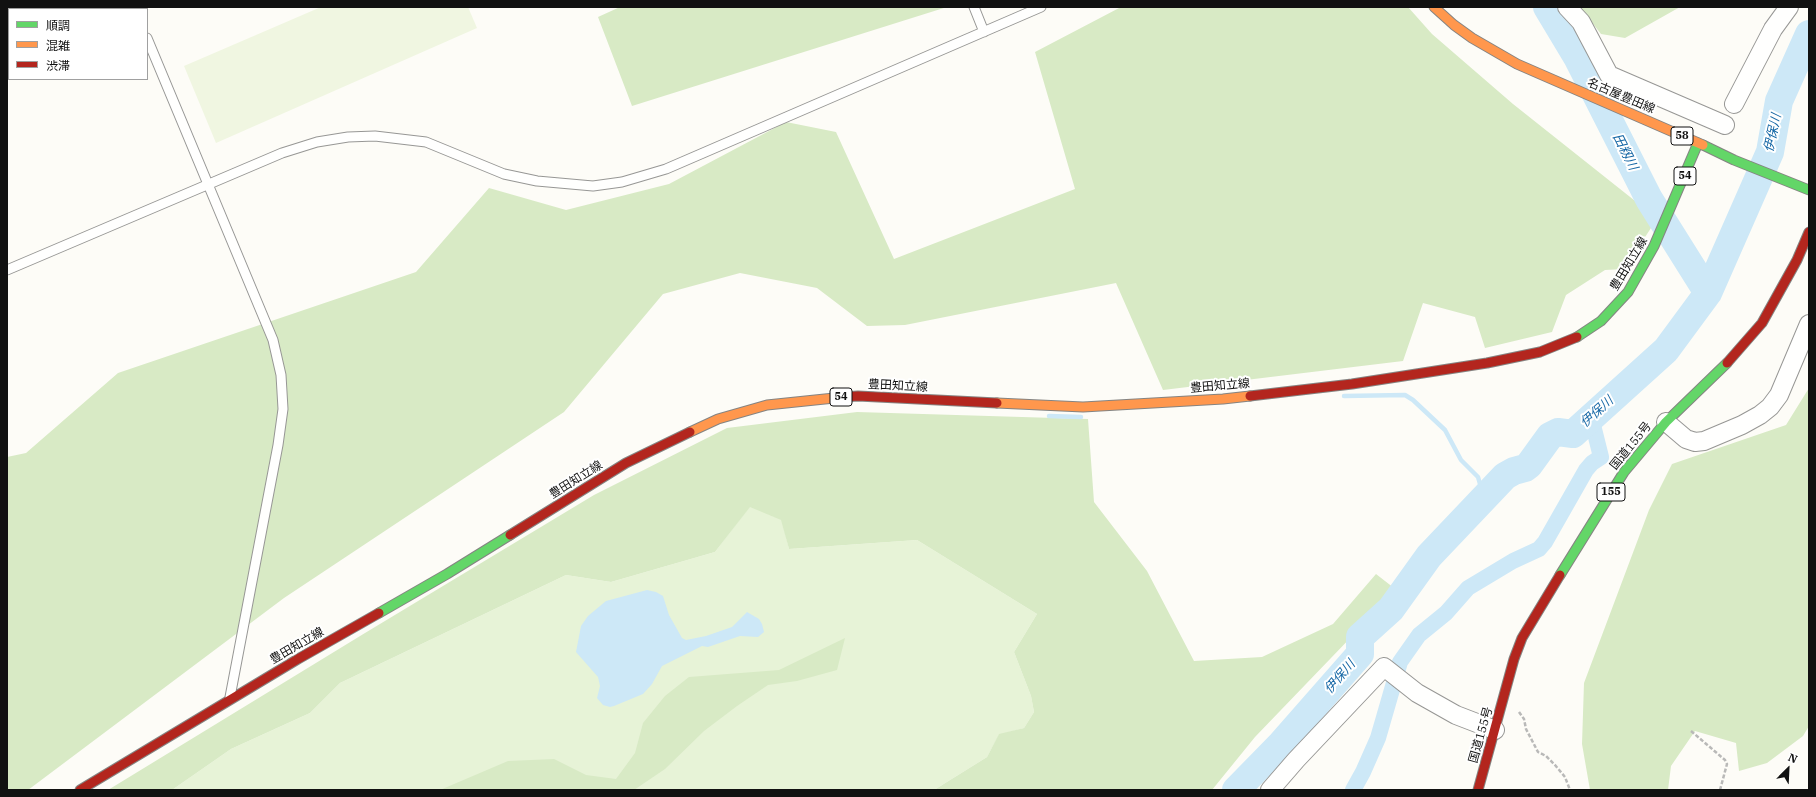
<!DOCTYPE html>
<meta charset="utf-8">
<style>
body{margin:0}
#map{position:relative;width:1816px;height:797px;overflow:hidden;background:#fdfcf7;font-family:"IBM Plex Serif","Noto Sans JP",serif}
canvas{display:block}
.frame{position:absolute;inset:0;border:8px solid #111;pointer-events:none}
.legend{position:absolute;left:8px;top:8px;width:140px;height:72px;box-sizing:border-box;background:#fff;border:1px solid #a0a0a0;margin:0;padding:5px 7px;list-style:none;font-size:12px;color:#111}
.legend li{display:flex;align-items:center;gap:8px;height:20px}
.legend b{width:20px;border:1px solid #a0a0a0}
.north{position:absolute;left:1768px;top:749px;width:40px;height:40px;-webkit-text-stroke:3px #fff;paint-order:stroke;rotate:24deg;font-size:11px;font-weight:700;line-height:16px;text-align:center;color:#111}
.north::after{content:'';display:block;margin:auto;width:14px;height:18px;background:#111;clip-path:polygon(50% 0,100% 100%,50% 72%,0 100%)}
</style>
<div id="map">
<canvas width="1816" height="797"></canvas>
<div class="frame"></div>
<ul class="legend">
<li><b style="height:5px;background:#63d668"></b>順調</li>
<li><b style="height:5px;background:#ff974d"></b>混雑</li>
<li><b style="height:5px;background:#b3261e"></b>渋滞</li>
</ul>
<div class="north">N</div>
</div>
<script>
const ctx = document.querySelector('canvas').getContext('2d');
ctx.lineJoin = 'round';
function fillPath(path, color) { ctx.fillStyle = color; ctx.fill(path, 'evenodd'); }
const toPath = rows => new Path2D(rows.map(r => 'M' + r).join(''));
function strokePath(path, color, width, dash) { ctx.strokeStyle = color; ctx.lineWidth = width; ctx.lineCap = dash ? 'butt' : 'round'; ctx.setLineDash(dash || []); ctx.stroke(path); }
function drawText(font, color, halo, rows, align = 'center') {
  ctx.font = font + ' "IBM Plex Serif","Noto Sans JP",serif'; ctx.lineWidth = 4; ctx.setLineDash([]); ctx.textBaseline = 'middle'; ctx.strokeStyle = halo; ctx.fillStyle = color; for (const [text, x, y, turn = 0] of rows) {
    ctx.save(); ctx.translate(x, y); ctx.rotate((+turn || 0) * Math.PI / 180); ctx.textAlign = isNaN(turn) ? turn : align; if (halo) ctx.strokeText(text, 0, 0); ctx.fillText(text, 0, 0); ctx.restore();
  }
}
const green = toPath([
 [750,506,782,520,789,549,917,540,1037,614,1014,652,1031,696,1034,712,1024,728,999,735,987,757,934,790,172,790,231,749,310,713,340,683,566,575,611,582,715,552]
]);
const forest = toPath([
 [620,7,947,7,632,106,598,17],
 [1121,7,1408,7,1432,34,1513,104,1649,212,1651,228,1624,269,1605,270,1566,295,1552,332,1485,348,1475,317,1423,303,1403,361,1163,390,1116,283,905,325,867,326,817,288,740,273,663,294,564,412,284,598,28,790,7,790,7,457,26,453,118,373,416,272,489,188,566,210,669,184,786,122,836,132,894,259,1075,189,1035,52],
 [1580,7,1680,7,1625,38,1601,34],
 [1809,388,1809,726,1803,736,1767,763,1739,771,1736,743,1695,731,1671,766,1668,790,1590,790,1582,744,1584,683,1649,510,1672,464,1786,425],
 [857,412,1088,419,1094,502,1147,571,1194,661,1262,657,1333,624,1376,574,1394,588,1356,632,1255,737,1212,790,934,790,987,757,999,734,1024,728,1034,712,1031,696,1014,652,1037,614,917,540,789,549,781,520,750,507,715,552,611,582,566,575,340,683,310,713,231,749,172,790,108,790,365,633,594,495,727,428],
 [845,638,837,670,797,681,768,685,737,706,704,731,665,769,634,790,440,790,508,761,554,759,586,775,616,779,635,753,643,723,665,696,689,677,779,670]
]);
const pitch = toPath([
 [321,7,468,7,477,28,216,143,184,66]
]);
const water = toPath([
 [647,590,656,592,663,596,669,615,682,638,686,640,706,636,732,627,747,612,759,619,762,624,764,632,758,637,740,636,708,647,702,646,662,666,652,684,643,694,614,706,610,707,603,705,597,698,600,686,598,677,576,652,581,626,588,616,606,601]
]);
const stream = toPath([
 [1344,396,1405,395,1413,400,1445,430,1461,460,1478,477,1484,498],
 [1049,416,1081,417]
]);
const canal = toPath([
 [1353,790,1363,772,1378,738,1400,662,1419,635,1446,613,1468,588,1513,561,1539,549,1545,542,1586,470,1592,463,1601,457,1591,417]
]);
const river = toPath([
 [1547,7,1577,57,1649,199,1708,293],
 [1236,790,1281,744,1360,654,1360,637,1391,609,1429,556,1505,476,1514,471,1525,468,1529,465,1550,436,1558,432,1573,434,1666,350,1708,293,1770,152,1779,101,1809,34]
]);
const path = toPath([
 [1519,712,1524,719,1526,729,1538,752,1546,756,1555,765,1565,777,1570,790],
 [1691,731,1725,760,1727,764,1720,790]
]);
const lane = toPath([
 [134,7,135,9],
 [974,7,984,32],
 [147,38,273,340,281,375,283,409,278,445,230,697],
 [7,270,282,153,317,142,348,137,375,136,426,142,504,174,537,181,593,186,622,182,666,169,1041,7]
]);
const street = toPath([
 [1567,7,1581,22,1609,75,1725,125],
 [1734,104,1773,29,1789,7],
 [1666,422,1686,439,1695,442,1704,441,1742,425,1760,415,1770,407,1779,395,1809,324],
 [1270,790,1296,760,1384,667,1417,693,1456,715,1495,730]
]);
const fast = toPath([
 [1703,145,1734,160,1809,190],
 [1577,337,1601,321,1628,292,1654,246,1698,143],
 [1560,575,1624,472,1666,422,1727,363],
 [379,613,447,574,510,535]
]);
const slow = toPath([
 [1434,7,1454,25,1472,38,1517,64,1703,145],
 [997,403,1083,407,1223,399,1250,396],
 [690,432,718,419,767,405,844,397]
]);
const jam = toPath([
 [1727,363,1762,323,1797,260,1809,232],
 [1250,396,1352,384,1487,363,1540,352,1577,337],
 [844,397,858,396,997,403],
 [510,535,626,463,690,432],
 [80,790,298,659,379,613],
 [1478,790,1514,659,1522,638,1560,575]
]);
const shields = [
 [1682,136,22],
 [1685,176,22],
 [841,397,22],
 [1611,492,28]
];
const shieldNames = [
 ["58",1682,136],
 ["54",1685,176],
 ["54",841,397],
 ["155",1611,492]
];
const streetNames = [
 ["名古屋豊田線",1621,96,23],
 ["豊田知立線",1629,264,-59],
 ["豊田知立線",898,386,3],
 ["豊田知立線",1220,386,-5],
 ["国道155号",1631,446,-51],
 ["豊田知立線",576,480,-32],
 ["豊田知立線",297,646,-30],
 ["国道155号",1481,735,-74]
];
const waterNames = [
 ["伊保川",1773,133,-78],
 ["田籾川",1625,152,63],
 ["伊保川",1597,412,-42],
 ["伊保川",1340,677,-49]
];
fillPath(green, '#e7f3d7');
fillPath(forest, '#d8eac5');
fillPath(pitch, '#f0f6e1');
fillPath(water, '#cde8f7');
strokePath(stream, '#cde8f7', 4.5);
strokePath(canal, '#cde8f7', 16);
strokePath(river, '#cde8f7', 28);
strokePath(lane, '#979795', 11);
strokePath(street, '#979795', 20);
strokePath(fast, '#858482', 11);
strokePath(slow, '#858482', 11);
strokePath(jam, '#858482', 11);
strokePath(path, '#b9b9b8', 2.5, [4, 2]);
strokePath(lane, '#fffffe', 9);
strokePath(street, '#fffffe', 18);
strokePath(fast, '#63d668', 9);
strokePath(slow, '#ff974d', 9);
strokePath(jam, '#b3261e', 9);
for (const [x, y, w] of shields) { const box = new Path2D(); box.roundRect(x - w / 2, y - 9, w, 18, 3); ctx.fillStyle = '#fff'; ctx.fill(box); strokePath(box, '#111', 1); }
drawText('bold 11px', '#111', null, shieldNames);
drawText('12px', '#111', '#fff', streetNames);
drawText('italic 13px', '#1768a6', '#fff', waterNames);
</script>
